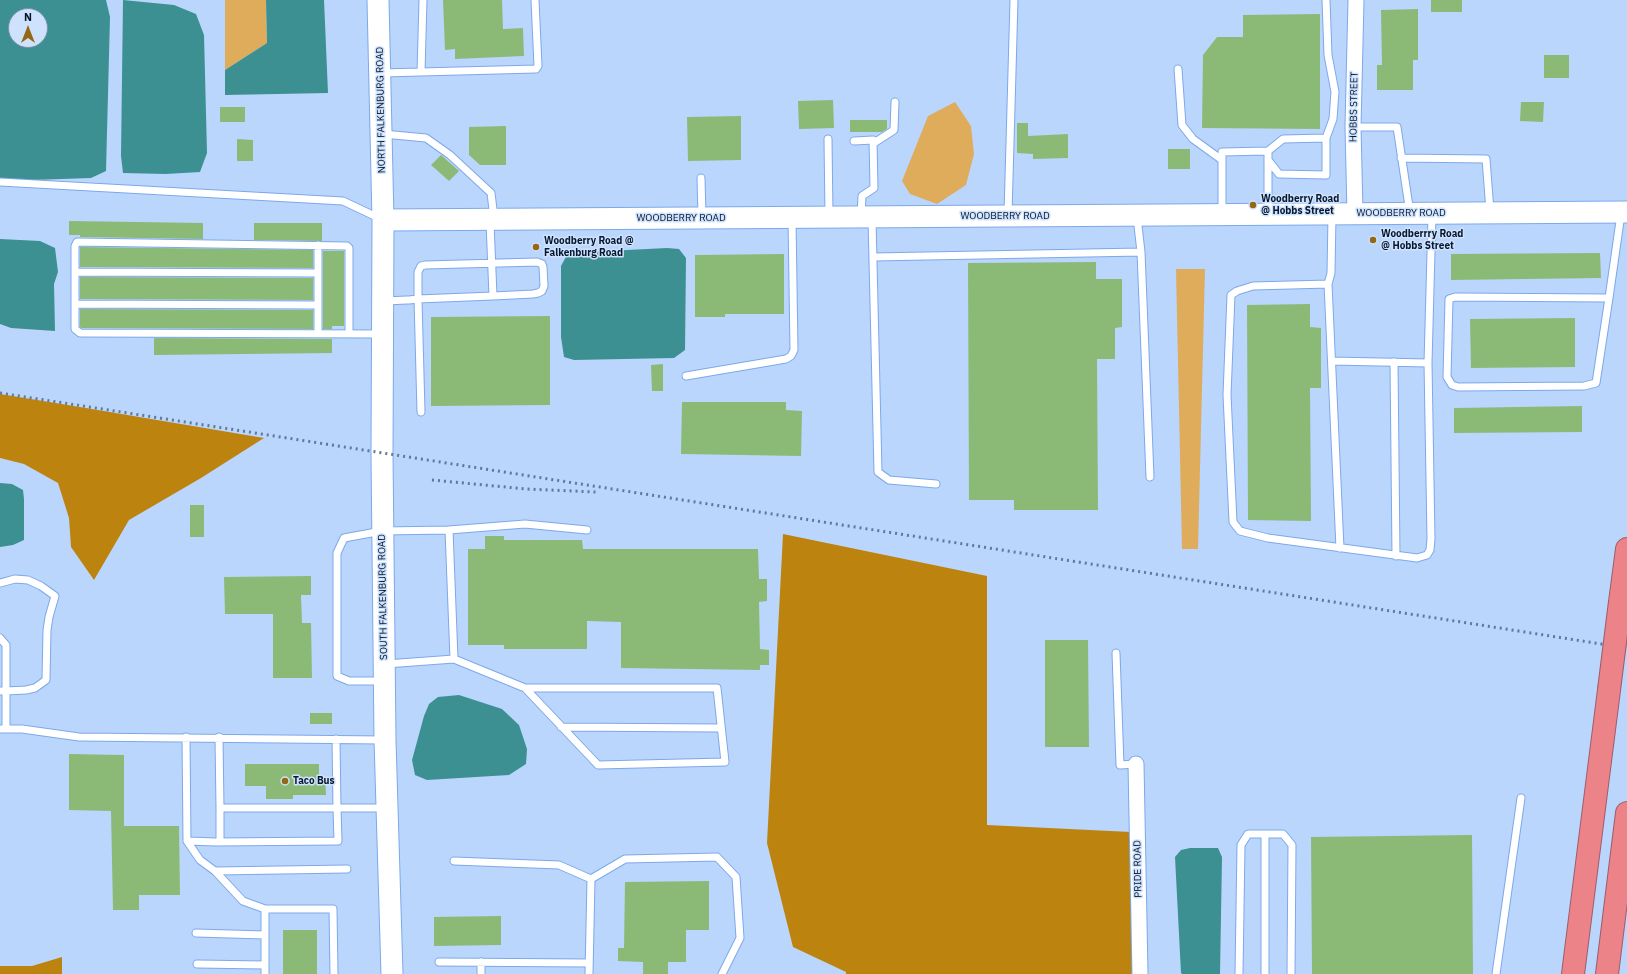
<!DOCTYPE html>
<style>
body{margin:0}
#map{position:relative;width:1627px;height:974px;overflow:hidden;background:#bad6fd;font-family:"IBM Plex Sans",sans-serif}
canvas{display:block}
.north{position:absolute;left:8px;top:8px;width:40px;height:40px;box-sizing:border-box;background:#cfe2fd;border:1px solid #7f91aa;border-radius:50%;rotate:0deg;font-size:11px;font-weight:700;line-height:16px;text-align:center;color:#06172e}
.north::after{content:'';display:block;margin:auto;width:14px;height:18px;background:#946714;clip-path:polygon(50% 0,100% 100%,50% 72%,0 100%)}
</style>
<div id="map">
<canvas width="1627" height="974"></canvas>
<div class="north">N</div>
</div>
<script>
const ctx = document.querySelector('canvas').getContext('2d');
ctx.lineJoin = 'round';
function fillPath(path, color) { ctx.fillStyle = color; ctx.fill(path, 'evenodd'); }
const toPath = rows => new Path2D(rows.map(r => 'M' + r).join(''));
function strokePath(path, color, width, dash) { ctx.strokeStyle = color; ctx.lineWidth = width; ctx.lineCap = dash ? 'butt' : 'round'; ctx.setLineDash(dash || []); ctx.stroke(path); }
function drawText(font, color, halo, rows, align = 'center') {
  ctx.font = font + ' "IBM Plex Sans",sans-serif'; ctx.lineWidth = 3; ctx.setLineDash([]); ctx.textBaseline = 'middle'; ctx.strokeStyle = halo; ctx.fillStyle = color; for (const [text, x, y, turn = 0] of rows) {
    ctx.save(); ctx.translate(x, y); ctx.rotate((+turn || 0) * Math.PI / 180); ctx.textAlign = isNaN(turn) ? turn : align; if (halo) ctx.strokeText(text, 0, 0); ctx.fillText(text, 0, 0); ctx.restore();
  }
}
const green = toPath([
 [225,0,266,0,267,43,225,70],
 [955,102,971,126,974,154,966,185,937,204,910,194,902,181,928,116],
 [1176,269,1205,269,1198,549,1182,549]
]);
const forest = toPath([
 [0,394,80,407,264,438,201,478,129,520,94,580,71,547,69,518,58,483,24,464,0,458],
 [783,534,987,576,987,825,1131,832,1134,974,846,974,846,972,793,947,767,843],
 [62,957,62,974,0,974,0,966,32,966]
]);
const water = toPath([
 [0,0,106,0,110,17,106,171,91,178,1,181,0,180],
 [16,16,40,16,40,40,16,40],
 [123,0,174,5,196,14,204,35,207,153,200,172,166,174,123,173,121,156],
 [266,0,324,0,328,93,225,95,225,70,267,43],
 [0,239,40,241,55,248,58,272,54,284,55,331,11,328,0,324],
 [667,248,679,249,686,258,685,350,674,358,574,360,564,357,561,337,561,266,568,253],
 [0,483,12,484,23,490,24,499,24,540,13,545,0,547],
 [459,695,502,709,519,725,527,749,526,764,509,775,427,780,415,775,412,760,424,716,429,704,438,697],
 [1190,848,1218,848,1222,857,1220,974,1182,974,1181,973,1175,857,1181,850]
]);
const building = toPath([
 [443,0,502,0,503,29,523,28,524,56,455,59,455,49,445,50],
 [1431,0,1462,0,1462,12,1431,12],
 [1418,9,1418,60,1413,60,1413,90,1377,90,1377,65,1382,65,1381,10],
 [1320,14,1320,129,1202,128,1203,55,1217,37,1243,37,1243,15],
 [1544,55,1569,55,1569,78,1544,78],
 [833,100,834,128,799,129,798,101],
 [1521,102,1544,102,1543,122,1520,121],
 [220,107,245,107,245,122,220,122],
 [741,116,741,160,688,161,687,117],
 [850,120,887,120,887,129,882,132,850,132],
 [1017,123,1028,123,1028,136,1068,134,1068,158,1033,159,1033,154,1017,153],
 [506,126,506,165,480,165,469,155,469,127],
 [237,139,253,140,253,161,237,161],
 [1168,149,1190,149,1190,169,1168,169],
 [441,155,459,171,449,181,431,165],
 [69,221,203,223,203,239,80,237,80,235,69,235],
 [254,223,322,223,322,241,254,240],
 [80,247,313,250,313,268,80,267],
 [323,251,344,251,344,326,332,326,332,329,323,329],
 [1600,253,1601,278,1451,280,1451,254],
 [784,254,784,314,725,314,725,317,695,317,695,255],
 [1096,262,1096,279,1122,279,1122,327,1115,328,1115,359,1097,359,1098,510,1014,510,1014,500,969,500,968,263],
 [80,277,313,278,313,300,80,299],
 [1310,304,1310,327,1321,328,1321,388,1310,388,1311,521,1248,520,1247,305],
 [80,309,313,310,313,329,81,328,80,327],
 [550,316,550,405,431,406,431,317],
 [1575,318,1575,367,1471,368,1470,319],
 [154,338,332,339,332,353,154,355],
 [663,364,663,391,652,391,651,365],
 [682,402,786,402,786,410,802,411,801,456,681,454],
 [1582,406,1582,432,1454,433,1454,408],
 [190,505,204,505,204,537,190,537],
 [485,536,504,536,504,540,582,540,583,549,758,549,759,579,767,579,767,601,759,602,760,649,769,650,769,665,760,665,760,670,621,668,621,622,587,621,587,649,504,649,504,645,468,645,468,549,485,549],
 [311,576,311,595,301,595,302,623,311,623,312,678,273,678,273,614,225,614,224,577],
 [1045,640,1088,640,1089,747,1045,747],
 [310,713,332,713,332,724,310,724],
 [69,754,124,755,124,826,179,826,180,895,139,895,139,910,113,910,111,811,69,810],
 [245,764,319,764,319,777,325,777,326,795,293,795,293,799,266,799,266,786,245,786],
 [1472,835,1473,974,1312,974,1311,837],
 [709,881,709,930,686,930,686,962,668,962,668,974,643,974,643,962,618,961,618,948,624,948,625,882],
 [501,916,501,945,434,946,434,917],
 [283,930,317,930,317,974,283,974]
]);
const lane = toPath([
 [1178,69,1182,125,1193,139,1222,160],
 [421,72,423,0],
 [382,73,536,69,538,66,535,0],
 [1353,127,1397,127,1410,213],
 [383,134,426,138,450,155,491,193,494,218],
 [1326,138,1333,119,1335,92,1328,55,1326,0],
 [828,139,829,215],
 [854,141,873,140,874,188,862,196,861,216],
 [874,143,894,130,895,102],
 [1268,151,1283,139,1326,138,1326,175,1279,174,1268,160],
 [1401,158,1486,159,1490,211],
 [701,178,702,216],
 [0,182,343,201,381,219],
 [1222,212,1222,152,1268,151,1268,213],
 [1008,214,1014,0],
 [1332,215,1331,273,1328,284,1253,286,1237,291,1231,295,1227,395,1233,522,1240,531,1268,538,1417,558,1427,555,1430,550,1431,539,1428,363,1432,215],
 [1137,217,1141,252,1150,477],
 [872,219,878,472,889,480,936,484],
 [490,222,493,296],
 [873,257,1141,252],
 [75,272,318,273],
 [1328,284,1340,548],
 [1609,298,1455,297,1449,299,1447,377,1452,385,1458,387,1584,386,1596,383,1609,298,1621,214],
 [385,301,407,300,409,300,418,299,493,296,533,294,538,293,542,291,544,286,543,267,542,264,537,262,425,265,421,266,418,272,418,299,421,412],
 [75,304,318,305],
 [318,333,318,245],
 [349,334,349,248,347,246,77,242,75,246,75,329,80,333,380,334],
 [1332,361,1428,363],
 [1394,362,1396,556],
 [686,376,786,359,791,356,794,350,792,219],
 [0,583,15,579,28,580,41,586,55,596,49,617,47,630,46,680,35,688,26,690,6,691,6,729],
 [0,638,6,645,6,691,0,691],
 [1116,653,1120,765,1136,764],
 [454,659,525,688,717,688,725,762,598,765,525,688],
 [386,664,454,659,449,530,525,524,587,530],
 [382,681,349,681,337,676,337,553,344,538,382,531,449,530],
 [561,727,721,728],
 [0,729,22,729,79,737,383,740],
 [186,737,187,841,216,842,338,841,337,808,220,808,219,737],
 [336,739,337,808,386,808],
 [220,808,220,842],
 [1265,834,1265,974],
 [187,841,200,860,215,871,243,901,265,909],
 [454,861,559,865,591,879,589,974],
 [215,871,347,869],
 [591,879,625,859,717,857,736,877,740,938,722,974],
 [196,933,265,935],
 [439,962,589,963],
 [481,962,481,974],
 [197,964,265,965],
 [265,974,265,909,333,909,334,974],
 [1239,974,1241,845,1248,834,1283,834,1292,845,1291,974],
 [1496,974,1521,798]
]);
const street = toPath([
 [1355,213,1353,127,1356,0],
 [1136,764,1140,974]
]);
const secondary = toPath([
 [378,0,383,220,382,454,385,740,392,974],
 [383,220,1627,212]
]);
const highway = toPath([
 [1620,602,1627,549],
 [1573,974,1609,690],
 [1607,974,1627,813]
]);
const rail = toPath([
 [0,393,1627,648],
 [432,480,526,489,596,492]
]);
const highwayBridge = toPath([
 [1609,690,1620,602]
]);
const markers = [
 [1253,205,4,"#946714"],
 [1373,240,4,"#946714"],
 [536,247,4,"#946714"],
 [285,781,4,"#946714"]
];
const streetNames = [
 ["HOBBS STREET",1354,107,-89],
 ["NORTH FALKENBURG ROAD",381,110,-91],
 ["WOODBERRY ROAD",1401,213],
 ["WOODBERRY ROAD",1005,216],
 ["WOODBERRY ROAD",681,218],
 ["SOUTH FALKENBURG ROAD",383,597,-91],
 ["PRIDE ROAD",1138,869,-91]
];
const poiNames = [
 ["Woodberry Road",1261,199],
 ["@ Hobbs Street",1261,211],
 ["Woodberrry Road",1381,234],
 ["@ Hobbs Street",1381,246],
 ["Woodberry Road @",544,241],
 ["Falkenburg Road",544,253],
 ["Taco Bus",293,781]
];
fillPath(green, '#dfac5b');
fillPath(forest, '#bd830f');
fillPath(water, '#3c9091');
fillPath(building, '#8bba77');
strokePath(lane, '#7ca9e9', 9);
strokePath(street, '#7ca9e9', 17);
strokePath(secondary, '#7ca9e9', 23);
strokePath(highway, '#9c5d69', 24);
strokePath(lane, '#fff', 7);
strokePath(street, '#fff', 15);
strokePath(secondary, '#fff', 21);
strokePath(highway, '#ec8389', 22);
strokePath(rail, '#617897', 3, [2, 4]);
strokePath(highwayBridge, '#9c5d69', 24, []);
strokePath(highwayBridge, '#ec8389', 22);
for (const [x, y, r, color] of markers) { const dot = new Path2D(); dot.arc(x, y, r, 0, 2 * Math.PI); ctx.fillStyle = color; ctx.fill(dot); strokePath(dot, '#cfe2fd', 1.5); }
drawText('10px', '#06172e', '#cfe2fd', streetNames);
drawText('bold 10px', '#06172e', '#cfe2fd', poiNames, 'left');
</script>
